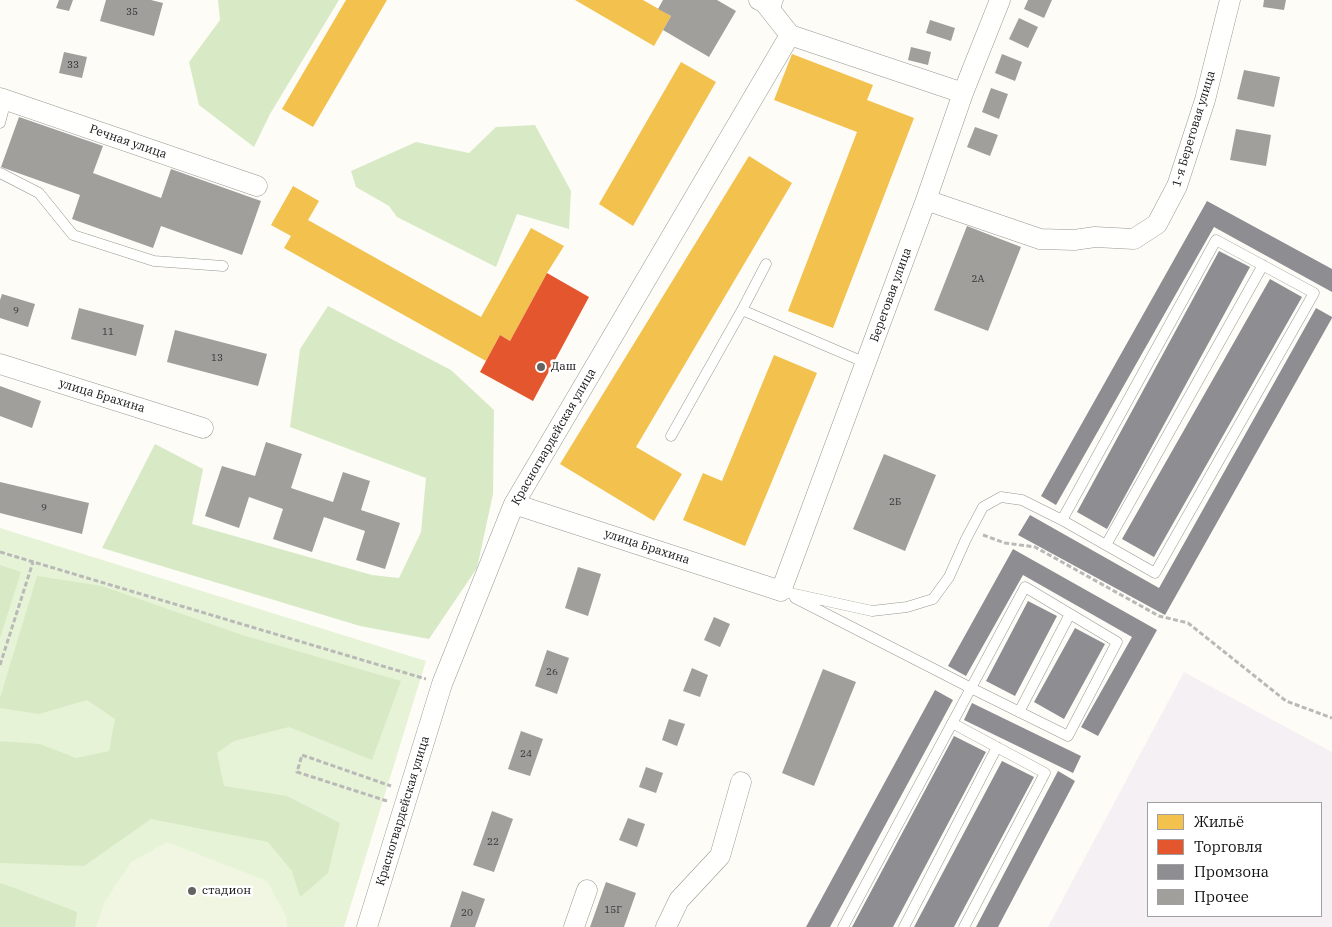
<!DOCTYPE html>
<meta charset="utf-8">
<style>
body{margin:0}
#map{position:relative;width:1332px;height:927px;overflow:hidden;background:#fdfcf7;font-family:"IBM Plex Serif",serif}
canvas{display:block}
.legend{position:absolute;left:1147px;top:802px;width:175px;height:115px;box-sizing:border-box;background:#fff;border:1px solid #a0a0a0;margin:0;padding:6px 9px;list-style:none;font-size:15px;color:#111}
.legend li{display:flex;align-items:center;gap:10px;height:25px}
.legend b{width:25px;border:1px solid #a0a0a0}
</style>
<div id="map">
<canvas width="1332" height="927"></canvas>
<ul class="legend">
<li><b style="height:14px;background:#f2c14e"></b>Жильё</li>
<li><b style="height:14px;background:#e4572e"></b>Торговля</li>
<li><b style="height:14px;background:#8d8d92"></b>Промзона</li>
<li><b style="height:14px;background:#a19f9c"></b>Прочее</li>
</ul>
</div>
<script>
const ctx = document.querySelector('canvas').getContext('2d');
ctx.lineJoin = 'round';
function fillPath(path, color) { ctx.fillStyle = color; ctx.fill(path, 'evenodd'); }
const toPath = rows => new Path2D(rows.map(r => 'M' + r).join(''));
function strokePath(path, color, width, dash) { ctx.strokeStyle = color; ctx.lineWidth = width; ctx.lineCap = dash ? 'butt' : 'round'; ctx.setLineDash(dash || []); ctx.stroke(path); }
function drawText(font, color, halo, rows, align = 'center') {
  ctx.font = font + ' "IBM Plex Serif",serif'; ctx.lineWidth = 5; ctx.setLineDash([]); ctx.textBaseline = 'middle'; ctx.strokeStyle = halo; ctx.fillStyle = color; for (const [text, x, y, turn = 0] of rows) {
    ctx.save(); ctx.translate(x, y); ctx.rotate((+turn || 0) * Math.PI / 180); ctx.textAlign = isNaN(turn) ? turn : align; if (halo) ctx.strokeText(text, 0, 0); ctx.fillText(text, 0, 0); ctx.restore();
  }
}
const industrial = toPath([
 [1184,672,1332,752,1332,927,1048,927],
 [1148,803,1321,803,1321,916,1148,916]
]);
const green = toPath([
 [0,528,426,661,344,927,0,927]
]);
const forest = toPath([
 [218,0,339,0,270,114,254,147,199,105,189,62,220,20],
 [535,125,571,191,569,229,517,214,496,267,397,217,389,206,356,187,351,171,416,142,469,153,496,127],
 [328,306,451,370,494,410,493,494,477,568,429,639,360,626,102,548,155,444,203,469,192,524,372,575,399,578,421,532,426,478,290,427,300,349],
 [0,565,21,572,0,638],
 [37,576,102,586,242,635,401,681,372,760,289,727,234,741,217,753,224,786,287,796,340,823,328,873,300,897,292,871,268,842,151,819,84,866,0,863,0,741,40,744,76,758,109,751,115,719,87,700,39,714,0,708,0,698],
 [0,883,12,887,77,912,75,927,0,927]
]);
const pitch = toPath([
 [167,842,267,881,286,916,287,927,96,927,105,901,131,862]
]);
const homes = toPath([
 [346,0,387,0,313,127,282,109],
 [575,0,643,0,671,16,654,46],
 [792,54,873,85,867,100,914,118,833,328,788,311,857,132,774,100],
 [681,62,716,82,633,226,599,204],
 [749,156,792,183,636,447,682,474,654,521,560,464],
 [293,186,319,201,308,220,481,317,531,228,564,246,547,273,510,341,500,335,486,361,284,248,291,236,271,225],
 [774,355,817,373,745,546,683,520,703,473,722,481]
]);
const shops = toPath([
 [547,273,589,297,533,401,480,372,500,335,510,341]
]);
const industry = toPath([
 [1207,201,1332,269,1332,292,1214,227,1056,505,1041,496],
 [1219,251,1250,267,1107,529,1077,512],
 [1270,279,1302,297,1154,557,1122,539],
 [1316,308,1332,317,1332,318,1165,615,1018,535,1030,515,1159,588],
 [1013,549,1157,630,1098,736,1081,727,1132,637,1023,575,966,676,948,666],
 [1028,601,1057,616,1015,696,986,681],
 [1075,628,1105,644,1064,719,1034,702],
 [935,690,953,700,830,927,806,927],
 [972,703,1081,756,1073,773,964,720],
 [954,736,986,752,893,927,852,927],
 [1002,761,1034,777,954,927,914,927],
 [1058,771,1075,781,998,927,976,927]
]);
const building = toPath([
 [59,0,73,0,69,11,56,8],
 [106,0,151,0,163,3,154,36,100,21],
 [663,0,717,0,736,11,709,57,663,30,671,16,658,9],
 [1028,0,1052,0,1044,18,1024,9],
 [1264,0,1286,0,1284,10,1263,7],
 [1019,18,1038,27,1028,48,1009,39],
 [930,20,955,28,951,41,926,33],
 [911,47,931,52,928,65,908,60],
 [64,52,87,57,82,78,59,73],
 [1002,54,1022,62,1015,81,995,73],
 [1244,70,1280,77,1274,107,1237,99],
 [991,88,1008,94,999,119,982,112],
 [19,117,103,146,93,173,161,198,171,169,261,201,242,255,161,226,153,248,72,219,80,195,1,167],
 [975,127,998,135,990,156,967,147],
 [1236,129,1271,135,1266,166,1230,160],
 [967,226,1021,247,988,331,934,310],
 [2,294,35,304,28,327,0,318,0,300],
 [79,308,144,325,136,356,71,339],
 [175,330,267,354,258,386,167,362],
 [0,386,41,401,32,428,0,416],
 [266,442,302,454,291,488,333,502,343,472,370,481,361,510,400,523,385,569,356,560,365,531,324,517,312,552,273,539,283,509,249,497,239,528,205,516,222,466,255,476],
 [884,454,936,475,905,551,853,529],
 [0,482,89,503,82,534,0,513],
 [578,567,601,574,588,616,565,608],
 [714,617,730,624,720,647,704,640],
 [547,650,569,658,557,694,535,686],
 [692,668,708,675,700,697,683,691],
 [823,669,856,682,814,786,782,773],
 [669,719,685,724,677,746,662,740],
 [521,731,543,739,530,776,508,769],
 [646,767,663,773,656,793,639,787],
 [492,811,513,819,494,872,473,865],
 [628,818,645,824,637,847,619,840],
 [606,882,636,893,624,927,590,927],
 [462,891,485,899,475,927,450,927]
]);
const path = toPath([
 [983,535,1005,543,1035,547,1159,616,1188,623,1286,701,1332,718],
 [0,552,426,679],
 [0,665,33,562],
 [387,801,297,772,302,755,391,786]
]);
const lane = toPath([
 [773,14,778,0],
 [0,123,6,100],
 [0,173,39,193,73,235,154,261,223,266],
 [742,310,866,363],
 [671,436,742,310,766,264],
 [1106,545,1263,265],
 [781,591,872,611,907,607,933,599,949,577,966,539,983,507,1001,497,1022,500,1062,520,1155,573,1314,293,1216,240,1062,520],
 [795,598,971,688,1068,736,1117,642,1025,587,971,688,843,927],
 [1019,712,1070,614],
 [952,723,1045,773,964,927],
 [904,927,997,747]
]);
const street = toPath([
 [759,0,764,2,790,35,963,93],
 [0,98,257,186],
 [926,200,1040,239,1074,240,1095,237,1134,239,1157,224,1177,186,1205,100,1230,0],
 [0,364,203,428],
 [514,504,781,591,926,200,963,93,1000,0],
 [367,927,442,684,514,504,790,35],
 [574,927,587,890],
 [666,927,679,900,720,856,741,782]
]);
const markers = [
 [541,367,5,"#646362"],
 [192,891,5,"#646362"]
];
const numberNames = [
 ["35",132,12],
 ["33",73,65],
 ["2А",978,279],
 ["9",16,311],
 ["11",108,332],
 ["13",217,358],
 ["2Б",895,502],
 ["9",44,508],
 ["26",552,672],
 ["24",526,754],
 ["22",493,842],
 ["15Г",613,910],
 ["20",467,913]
];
const streetNames = [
 ["1-я Береговая улица",1194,129,-73],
 ["Речная улица",128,142,19],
 ["Береговая улица",891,295,-70],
 ["улица Брахина",102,396,17],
 ["Красногвардейская улица",554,437,-60],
 ["улица Брахина",647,547,18],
 ["Красногвардейская улица",403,811,-73]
];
const poiNames = [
 ["Даш",551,367],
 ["стадион",202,891]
];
fillPath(industrial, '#f5f0f3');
fillPath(green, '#e7f3d7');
fillPath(forest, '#d8eac5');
fillPath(pitch, '#f0f6e1');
fillPath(homes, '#f2c14e');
fillPath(shops, '#e4572e');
fillPath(industry, '#8d8d92');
fillPath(building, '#a19f9c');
strokePath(lane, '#979795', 11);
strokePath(street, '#979795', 21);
strokePath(path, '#b9b9b8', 3, [5, 2.5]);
strokePath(lane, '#fffffe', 10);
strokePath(street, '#fffffe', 20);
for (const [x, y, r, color] of markers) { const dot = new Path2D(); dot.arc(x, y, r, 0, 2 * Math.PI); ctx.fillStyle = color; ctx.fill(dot); strokePath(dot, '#fff', 2); }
drawText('10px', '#353434', null, numberNames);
drawText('12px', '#111', '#fff', streetNames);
drawText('12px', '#111', '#fff', poiNames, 'left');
</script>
